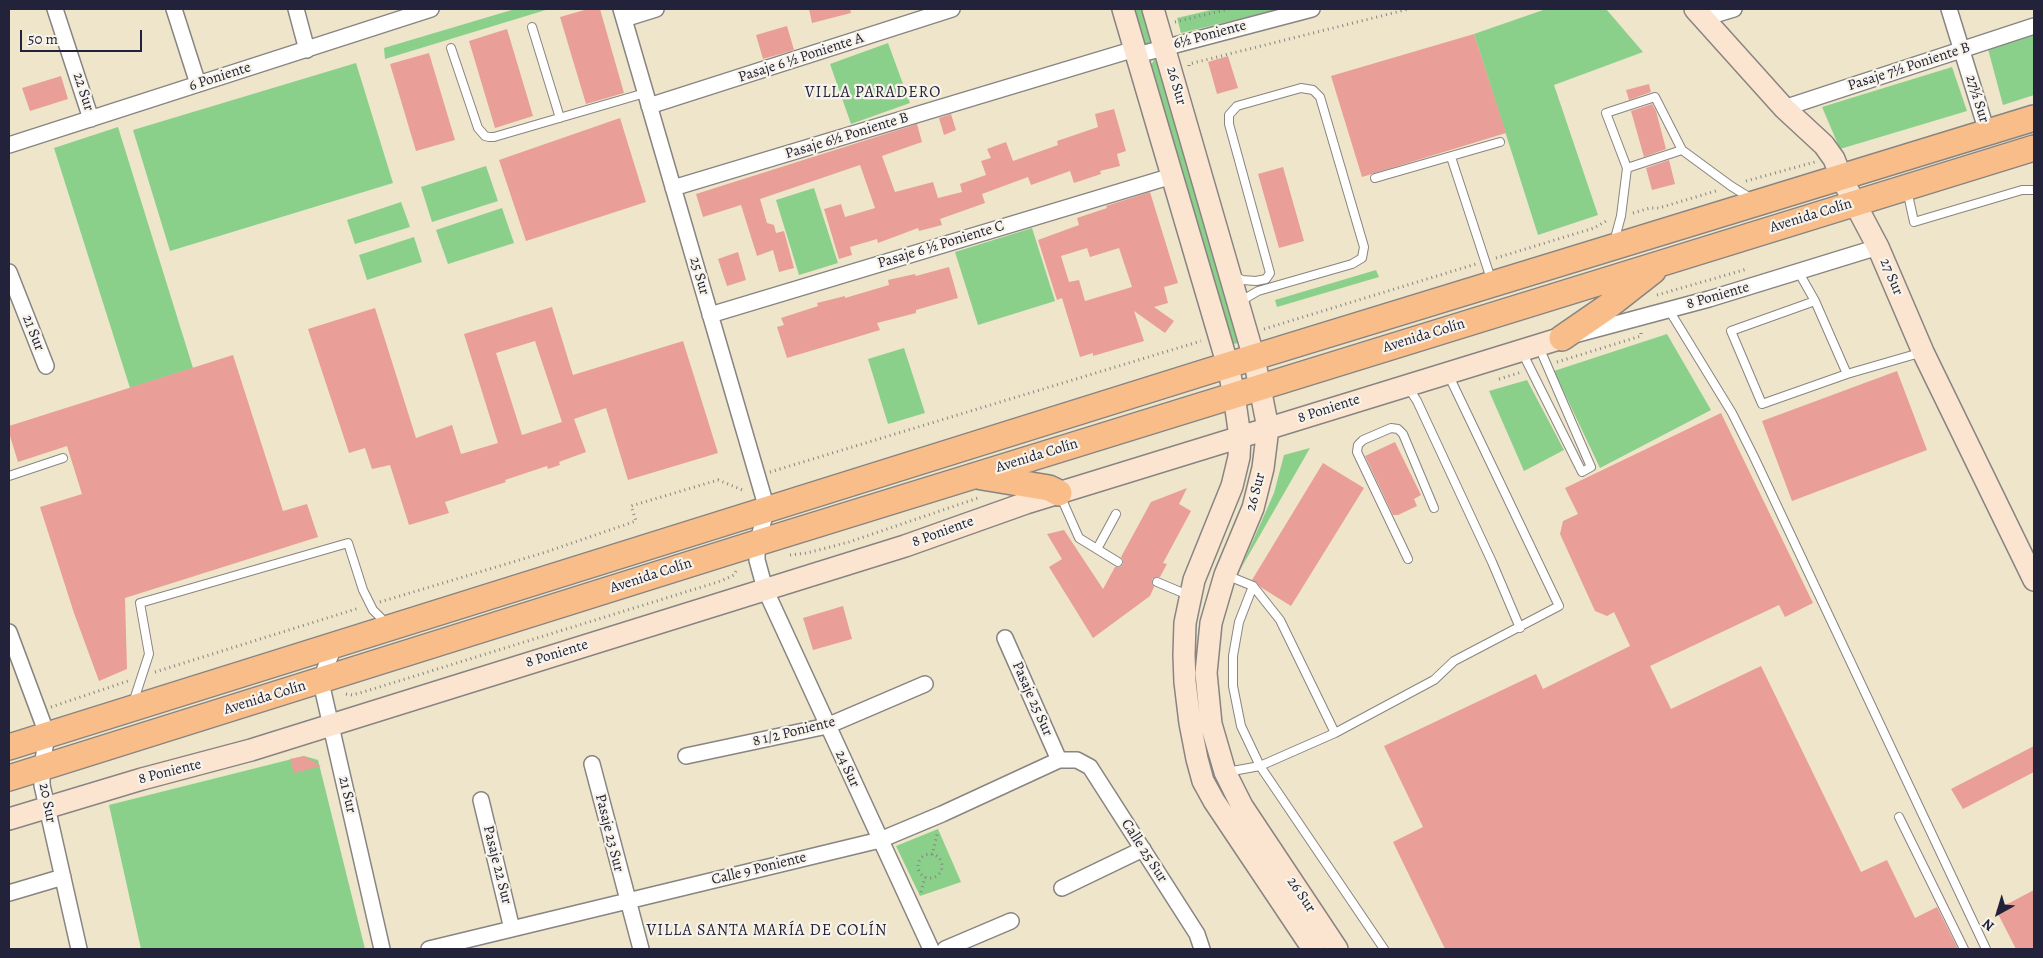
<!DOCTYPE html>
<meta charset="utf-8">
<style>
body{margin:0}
#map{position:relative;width:2043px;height:958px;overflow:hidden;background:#eee5ca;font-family:Alegreya,serif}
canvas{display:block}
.frame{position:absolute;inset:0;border:10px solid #22223b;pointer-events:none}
.north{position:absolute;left:1973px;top:888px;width:50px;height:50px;-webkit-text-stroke:4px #f7f3e8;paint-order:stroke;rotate:219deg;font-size:14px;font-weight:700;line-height:20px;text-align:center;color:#22223b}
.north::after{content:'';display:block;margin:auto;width:18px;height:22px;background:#22223b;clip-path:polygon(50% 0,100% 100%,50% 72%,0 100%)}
.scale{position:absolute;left:20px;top:30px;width:122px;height:22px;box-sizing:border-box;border:2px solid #22223b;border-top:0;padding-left:6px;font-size:15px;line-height:18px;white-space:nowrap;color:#22223b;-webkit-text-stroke:4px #f7f3e8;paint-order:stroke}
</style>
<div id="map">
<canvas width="2043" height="958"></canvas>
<div class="frame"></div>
<div class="north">N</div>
<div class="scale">50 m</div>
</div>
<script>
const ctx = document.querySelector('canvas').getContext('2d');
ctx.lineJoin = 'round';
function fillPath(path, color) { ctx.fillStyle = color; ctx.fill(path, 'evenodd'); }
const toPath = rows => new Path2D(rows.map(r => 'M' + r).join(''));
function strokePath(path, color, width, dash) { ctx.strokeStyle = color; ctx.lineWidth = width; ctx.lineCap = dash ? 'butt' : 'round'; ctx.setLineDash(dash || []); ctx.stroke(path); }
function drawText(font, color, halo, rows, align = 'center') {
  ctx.font = font + ' Alegreya,serif'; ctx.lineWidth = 4.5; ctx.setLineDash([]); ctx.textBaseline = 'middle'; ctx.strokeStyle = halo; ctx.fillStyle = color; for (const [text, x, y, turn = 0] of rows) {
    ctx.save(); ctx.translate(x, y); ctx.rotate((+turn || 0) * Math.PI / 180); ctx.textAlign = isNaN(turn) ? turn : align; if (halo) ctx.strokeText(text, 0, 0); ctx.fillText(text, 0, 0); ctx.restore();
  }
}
const green = toPath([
 [515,9,549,9,385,59,384,48],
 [1129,9,1146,9,1155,40,1149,47,1140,45],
 [1215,9,1276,9,1277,10,1181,33,1177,18],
 [1546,9,1606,9,1643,52,1554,85,1598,215,1538,235,1474,34],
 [2034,34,2034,95,2003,105,1988,49],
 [888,43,910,103,851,124,830,64],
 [1154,60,1162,62,1239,343,1233,344,1226,332,1151,65],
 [356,63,393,183,170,251,133,130],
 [1952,67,1967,111,1840,149,1822,107],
 [118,127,193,368,130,388,54,148],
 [486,166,498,201,432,222,421,187],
 [814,188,838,263,799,275,776,200],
 [401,202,410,227,355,244,347,220],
 [502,208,514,243,448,264,436,230],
 [1032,228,1055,301,978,325,955,252],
 [414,237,422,262,367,280,359,255],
 [1376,270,1379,277,1277,307,1275,300],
 [1667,334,1711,410,1600,468,1554,371],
 [904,348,925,413,888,424,868,359],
 [1527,380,1564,450,1524,471,1489,391],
 [1310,448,1240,570,1274,493,1284,455],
 [304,756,318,760,365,949,141,949,109,805],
 [938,829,961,882,920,896,896,846]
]);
const building = toPath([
 [588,9,600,9,624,93,586,104,560,17],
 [809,9,850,9,851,13,812,23],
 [787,26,794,50,763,59,756,35],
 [507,29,533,116,495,128,469,41],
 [1474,34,1506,133,1362,177,1331,76],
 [429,53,455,140,416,151,390,64],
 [1228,56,1238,88,1217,94,1208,62],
 [61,76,68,99,30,111,22,88],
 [1649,84,1651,92,1629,100,1626,90],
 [1652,104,1656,111,1666,149,1644,157,1631,111],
 [1114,109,1126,151,1117,154,1120,166,1100,171,1101,174,1074,183,1070,171,1031,185,1028,177,982,194,985,203,940,219,942,225,919,231,918,228,878,243,877,239,850,247,852,255,839,259,824,209,841,204,845,217,875,208,860,165,760,199,767,223,774,225,776,233,784,231,794,268,779,272,773,250,757,256,741,205,703,217,696,194,917,124,922,142,882,156,895,192,933,182,938,198,962,192,960,184,986,175,981,161,991,158,987,149,1006,142,1013,161,1058,145,1057,141,1098,127,1095,114],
 [951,114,956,130,944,135,939,118],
 [620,118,646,202,526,241,499,160],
 [1669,160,1675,184,1652,190,1646,168],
 [1283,167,1304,241,1279,248,1258,174],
 [1150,192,1178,283,1164,287,1168,303,1154,307,1174,321,1165,333,1134,311,1144,341,1093,356,1093,353,1080,357,1062,298,1057,300,1038,240,1079,225,1077,218,1107,208,1106,206],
 [1087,248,1090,257,1119,248,1132,287,1085,301,1079,280,1069,282,1061,256],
 [738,252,746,280,727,286,718,259],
 [949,267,958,298,916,310,916,313,877,323,880,330,787,358,777,327,784,325,781,318,818,306,817,303,845,296,845,298,889,285,888,280,915,274,916,276],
 [552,307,573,375,683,341,718,453,628,480,606,408,574,419,586,452,559,462,560,465,548,469,547,466,505,480,506,482,445,502,449,513,409,525,390,465,372,469,365,448,349,453,308,329,375,308,416,438,452,425,461,454,498,443,464,334],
 [535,341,562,422,522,435,496,353],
 [233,355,283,511,307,504,318,537,125,598,127,669,99,681,74,613,40,507,82,494,67,446,18,462,9,433,9,426],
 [1897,371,1927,450,1792,501,1762,421],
 [1721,413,1813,603,1785,617,1779,605,1650,666,1671,709,1761,666,1861,872,1887,860,1915,918,1937,907,1958,949,1445,949,1393,842,1423,827,1384,746,1536,674,1543,689,1630,646,1614,612,1607,616,1595,611,1560,534,1563,521,1578,514,1565,488],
 [1395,442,1421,495,1414,499,1417,506,1398,515,1393,515,1365,456],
 [1323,463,1364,488,1291,606,1262,588,1252,580],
 [1187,488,1179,504,1191,511,1163,563,1167,564,1160,577,1156,577,1152,579,1152,583,1154,587,1150,596,1093,638,1049,567,1062,559,1047,534,1064,530,1103,589,1115,567,1120,567,1123,564,1123,560,1121,557,1151,502],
 [843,606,852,639,813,650,803,618],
 [2034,746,2034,772,1963,809,1951,789],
 [304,756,321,766,294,773,290,759],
 [2034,890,2034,949,2016,949,1996,910]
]);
const path = toPath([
 [1175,22,1229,9],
 [1189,66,1189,64,1409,9],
 [1746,181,1815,162],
 [1633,213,1650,208,1659,208,1719,190],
 [1496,258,1594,228,1608,220],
 [1657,295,1747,269],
 [1264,329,1476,264],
 [1557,362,1641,336,1641,333],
 [1499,379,1522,372],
 [770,472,1201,341],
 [790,555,807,553,849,542,978,498],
 [380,602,546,552,636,521,631,506,718,480,745,491],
 [155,672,359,608],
 [346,694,352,695,360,693,721,581,734,575,736,571],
 [51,707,128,681],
 '918 866a12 12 0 1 1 24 0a12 12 0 1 1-24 0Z',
 [932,855,938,831],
 [921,892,925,877]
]);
const lane = toPath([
 [532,27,560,118],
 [451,48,478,128,485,136,489,137,494,137,645,93],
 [1451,157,1492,282],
 [1627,168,1606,113,1655,97,1682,150],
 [1375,178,1500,142],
 [1904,191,1909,199,1914,222,2022,190,2034,190],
 [1614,242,1621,216,1627,168,1682,150,1731,186,1752,199],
 [1798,271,1815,301,1847,374],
 [1235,276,1242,280,1256,281,1266,279,1270,273,1229,124,1229,115,1237,106,1301,88,1313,90,1320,97,1364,247,1362,258,1352,264,1258,291,1246,298,1242,303],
 [1815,301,1731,331,1762,404,1847,374,1923,352],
 [1669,310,1732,413,1754,457,1986,949],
 [1522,352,1582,472,1591,467,1539,347],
 [1408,387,1417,401,1492,562,1520,628],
 [9,476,63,458],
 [1060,495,1079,538,1118,562],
 [1097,549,1116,514],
 [1408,559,1357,452,1358,445,1363,440,1391,428,1398,429,1403,434,1434,508],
 [1226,575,1253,586,1280,620,1335,733],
 [1157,582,1188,595],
 [1253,586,1239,622,1233,656,1233,686,1241,726,1260,766,1384,949],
 [133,703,149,654,140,603,348,543,363,590,373,610,387,624],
 [1227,772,1260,766,1335,733,1434,680,1454,661,1559,606,1448,374],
 [1899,817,1964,949]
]);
const street = toPath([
 [55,9,91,119],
 [174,9,198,84],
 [296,9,307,50],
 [621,9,767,509,757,543,757,560,765,589,931,949],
 [1949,9,1987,132],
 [1704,18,1734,9],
 [624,19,656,9],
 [1137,55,1312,9],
 [649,106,952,9],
 [1784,108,2034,26],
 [9,145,431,9],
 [673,188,1135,49],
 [9,272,46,366],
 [710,315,1172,176],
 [1578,334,1709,299,1878,247],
 [9,632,47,734,42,767,42,785,79,949],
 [1005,638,1059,760],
 [339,644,332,652,324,671,322,680,323,691,382,949],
 [686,756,827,726,925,684],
 [592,764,641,949],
 [481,800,512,929],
 [1062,888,1143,849],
 [9,893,63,877],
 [429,949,880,840,942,814,1059,760,1077,760,1090,767,1197,934,1202,949],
 [945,949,1011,921]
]);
const secondary = toPath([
 [1123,9,1228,366,1234,395,1240,437,1239,457,1232,486,1194,580,1185,623,1184,655,1185,682,1190,723,1197,759,1203,781,1214,801,1313,949],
 [1153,9,1254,358,1268,428,1263,468,1253,508,1225,575,1211,623,1206,673,1211,724,1225,772,1242,806,1337,949],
 [1695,9,1784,108,1824,145,1834,159,1841,177,1878,247,1923,352,2034,580],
 [9,819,142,779,251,750,905,546,1026,503,1562,338]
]);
const primary = toPath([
 [1562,338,1607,307,1653,271],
 [982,477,1049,488,1059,493],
 [9,747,1209,371,2034,118],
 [9,778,757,543,2034,148]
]);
const streetNames = [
 ["6½ Poniente",1210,35,-15],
 ["Pasaje 6 ½ Poniente A",801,58,-18],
 ["Pasaje 7½ Poniente B",1909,67,-18],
 ["6 Poniente",220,77,-18],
 ["26 Sur",1176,86,74],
 ["22 Sur",83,92,72],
 ["27½ Sur",1977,99,73],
 ["Pasaje 6½ Poniente B",847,136,-17],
 ["Avenida Colín",1811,216,-17],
 ["Pasaje 6 ½ Poniente C",941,245,-17],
 ["25 Sur",699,276,74],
 ["27 Sur",1891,277,67],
 ["8 Poniente",1718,296,-16],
 ["21 Sur",33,333,68],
 ["Avenida Colín",1424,336,-17],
 ["8 Poniente",1329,409,-18],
 ["Avenida Colín",1037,456,-17],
 ["26 Sur",1256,492,-75],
 ["8 Poniente",943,532,-20],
 ["Avenida Colín",651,576,-18],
 ["8 Poniente",557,654,-17],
 ["Avenida Colín",265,698,-17],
 ["Pasaje 25 Sur",1032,699,66],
 ["8 1/2 Poniente",794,732,-14],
 ["24 Sur",847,769,65],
 ["8 Poniente",170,772,-14],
 ["21 Sur",347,795,77],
 ["20 Sur",47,803,79],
 ["Pasaje 23 Sur",609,833,76],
 ["Calle 25 Sur",1144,851,57],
 ["Pasaje 22 Sur",497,865,76],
 ["Calle 9 Poniente",759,869,-14],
 ["26 Sur",1301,895,56]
];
const neighbourhoodNames = [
 ["VILLA PARADERO",873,93],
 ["VILLA SANTA MARÍA DE COLÍN",767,931]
];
fillPath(green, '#8ad08b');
fillPath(building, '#e99f97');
strokePath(lane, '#888482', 10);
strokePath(street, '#888482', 18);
strokePath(secondary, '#888482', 24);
strokePath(primary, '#888482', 28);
strokePath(path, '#888482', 3, [1, 4]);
strokePath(lane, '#fff', 8);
strokePath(street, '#fff', 15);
strokePath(secondary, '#fce5d0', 21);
strokePath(primary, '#f8bd89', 25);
drawText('15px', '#22223b', '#f7f3e8', streetNames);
ctx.letterSpacing = '1px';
drawText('16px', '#22223b', '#f7f3e8', neighbourhoodNames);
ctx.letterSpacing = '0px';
</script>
